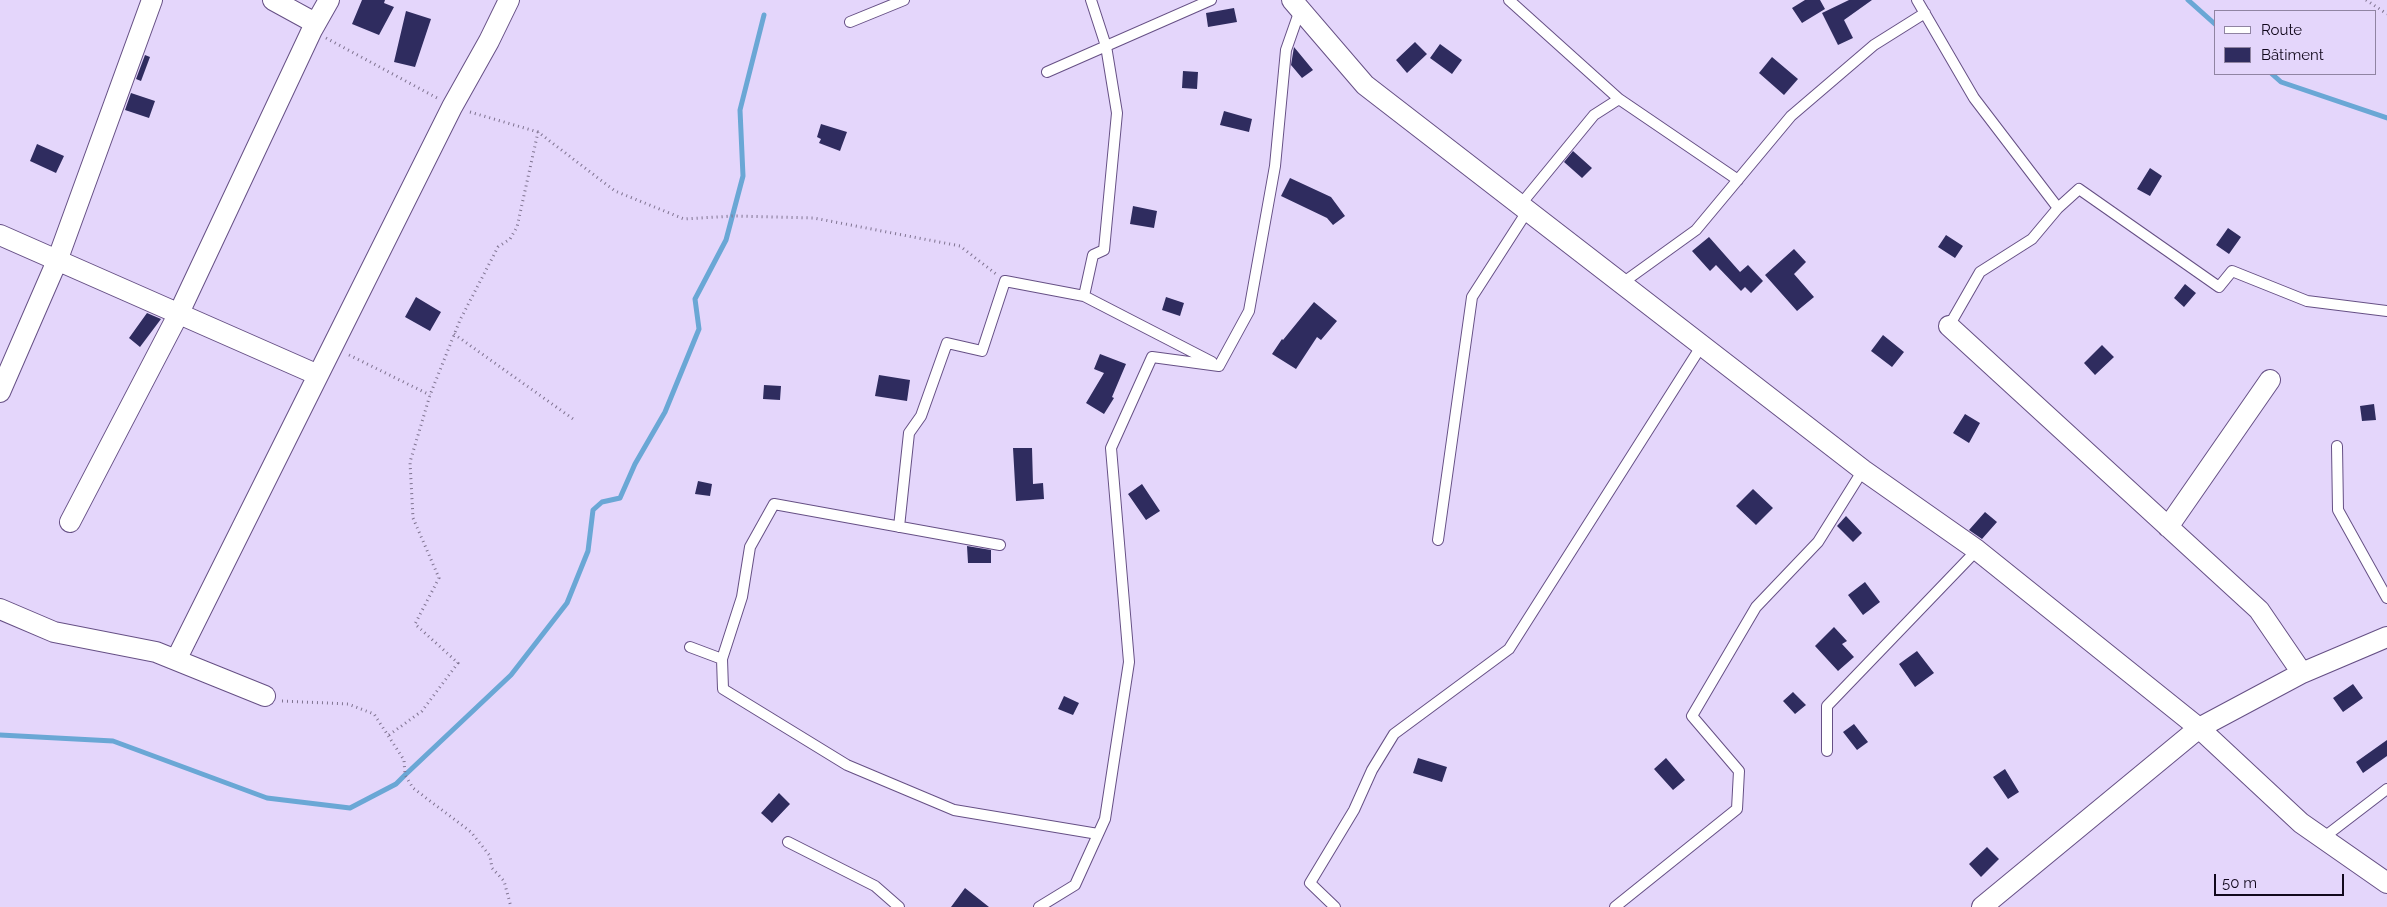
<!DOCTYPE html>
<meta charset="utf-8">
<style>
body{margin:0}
#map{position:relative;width:2387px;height:907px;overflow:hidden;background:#e4d6fb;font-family:Raleway,sans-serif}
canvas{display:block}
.legend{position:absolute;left:2214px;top:10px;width:162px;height:65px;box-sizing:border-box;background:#e4d6fb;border:1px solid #9084a2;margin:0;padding:6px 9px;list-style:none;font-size:15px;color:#11081c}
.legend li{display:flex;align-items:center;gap:10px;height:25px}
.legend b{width:25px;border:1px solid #9084a2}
.scale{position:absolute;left:2214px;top:874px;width:130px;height:22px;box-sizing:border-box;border:2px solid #11081c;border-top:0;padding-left:6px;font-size:15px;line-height:18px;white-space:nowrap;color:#11081c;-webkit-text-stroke:4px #e4d6fb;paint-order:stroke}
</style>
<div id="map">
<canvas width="2387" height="907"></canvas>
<ul class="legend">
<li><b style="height:6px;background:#fff"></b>Route</li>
<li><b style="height:14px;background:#2f2c5f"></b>Bâtiment</li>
</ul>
<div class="scale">50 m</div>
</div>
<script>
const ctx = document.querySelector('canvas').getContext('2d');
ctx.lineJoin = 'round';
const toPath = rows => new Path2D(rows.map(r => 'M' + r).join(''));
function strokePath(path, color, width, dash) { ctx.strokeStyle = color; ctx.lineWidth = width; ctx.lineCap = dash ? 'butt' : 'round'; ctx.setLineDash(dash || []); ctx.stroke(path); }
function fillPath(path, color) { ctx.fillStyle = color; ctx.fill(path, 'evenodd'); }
const stream = toPath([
 [2188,0,2216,25],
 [2272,74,2281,82,2387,118],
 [0,735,113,741,267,798,350,808,396,784,405,775,511,675,567,603,588,551,593,510,602,502,620,498,635,464,665,412,699,329,695,299,726,240,743,176,740,110,764,15]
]);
const building = toPath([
 [362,0,385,0,384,3,394,7,379,35,352,24],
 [1805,0,1820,0,1825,9,1802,23,1792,8],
 [1849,0,1872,0,1844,20,1853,38,1838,45,1822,13],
 [1234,8,1237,22,1208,27,1206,13],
 [406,11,431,19,415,67,394,62],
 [1415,42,1427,54,1407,73,1396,60],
 [1440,44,1462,60,1452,74,1430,58],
 [1294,47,1313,70,1302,78,1291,65],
 [145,55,150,57,141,81,136,79],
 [1772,57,1798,79,1784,95,1759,73],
 [1183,71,1198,72,1197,89,1182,88],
 [131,93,155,101,149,118,125,110],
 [1224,111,1252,119,1249,132,1220,125],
 [821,124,847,132,840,151,819,143,821,139,817,137],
 [37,144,64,156,56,173,30,161],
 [1573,151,1592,168,1582,178,1564,162],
 [2150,168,2162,176,2150,196,2137,189],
 [1290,178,1331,197,1345,216,1333,225,1327,218,1281,196],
 [1133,206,1157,211,1154,228,1130,224],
 [2228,228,2241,237,2229,254,2216,245],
 [1946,235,1963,246,1955,258,1938,247],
 [1709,237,1740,272,1748,265,1763,281,1751,293,1745,287,1741,291,1716,265,1710,271,1692,251],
 [1794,249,1806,262,1794,274,1814,297,1797,311,1765,275],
 [2185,284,2196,293,2184,307,2174,298],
 [416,297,441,312,430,331,405,317],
 [1166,297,1184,303,1180,316,1162,310],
 [1314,302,1337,321,1321,340,1317,337,1296,369,1272,354,1282,339,1283,340],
 [147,313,161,319,140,347,129,338],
 [1883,335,1904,352,1892,367,1871,351],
 [2102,345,2114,357,2095,375,2084,363],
 [1100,354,1126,364,1112,397,1114,398,1104,414,1086,403,1104,373,1094,369],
 [879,375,910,380,907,401,875,396],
 [764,385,781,386,780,400,763,399],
 [2374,404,2376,420,2362,421,2360,406],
 [1965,414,1980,423,1969,443,1953,433],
 [1013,448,1032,448,1033,484,1043,483,1044,499,1016,501],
 [698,481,712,484,710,496,695,494],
 [1142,484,1160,511,1146,520,1128,494],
 [1753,489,1773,508,1756,525,1736,506],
 [1985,512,1997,522,1982,539,1969,530],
 [1846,516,1862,533,1853,542,1837,526],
 [967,546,991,550,991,563,968,563],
 [1865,582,1880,602,1863,615,1848,595],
 [1834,627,1847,641,1842,644,1854,657,1838,671,1815,646],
 [1917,651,1934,673,1915,687,1899,664],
 [2353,684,2363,698,2343,712,2333,698],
 [1793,692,1806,705,1795,714,1783,701],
 [1064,696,1079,703,1073,715,1058,709],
 [1854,724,1868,742,1857,750,1843,732],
 [2387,740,2387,756,2363,773,2356,762],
 [1418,758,1447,767,1442,782,1413,773],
 [1666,758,1685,780,1673,790,1654,769],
 [2005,769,2019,792,2008,799,1993,777],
 [779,793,790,804,772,823,761,813],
 [1987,847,1999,859,1981,877,1969,864],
 [965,888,989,907,951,907]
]);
const path = toPath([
 [2366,0,2387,14],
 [326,38,437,98],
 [470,112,538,132,615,191,684,219,733,216,814,218,960,246,996,274],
 [454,334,576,421],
 [349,355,430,395],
 [282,701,348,704,374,714,404,760,405,775,413,788,471,832,490,856,492,868,504,881,511,907],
 [389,735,422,711,458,663,415,624,439,578,413,518,410,462,430,395,460,320,498,247,510,239,517,227,538,132]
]);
const service = toPath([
 [1509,0,1619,99,1738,180],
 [1917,0,1974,98,2058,208,2079,189,2219,287,2232,271,2307,301,2387,311],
 [850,22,904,0],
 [1047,72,1211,0],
 [1521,204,1594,115,1619,99],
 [1621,284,1696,230,1791,116,1874,45,1925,13],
 [1084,296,1093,255,1104,250,1117,113,1106,46,1091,0],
 [1949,326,1980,272,2032,239,2058,208],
 [2337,446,2338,510,2387,598],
 [899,527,909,433,921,416,947,343,982,351,1005,281,1084,296,1212,362],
 [1438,540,1472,297,1528,210],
 [690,647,722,659,723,689,847,765,954,810,1098,834],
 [722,659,742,597,750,547,774,504,1000,545],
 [1827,751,1827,706,1977,550],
 [2323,838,2387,789],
 [788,842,875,886,899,907],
 [1039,907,1075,885,1105,819,1129,662,1111,448,1152,357,1219,366,1249,311,1275,166,1286,50,1300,10],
 [1335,907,1310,883,1354,810,1372,770,1394,734,1509,649,1702,345],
 [1615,907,1737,809,1739,771,1692,716,1756,607,1818,542,1863,470]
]);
const minor = toPath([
 [273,0,315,23],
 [1292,0,1365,85,1863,470,1977,550,2199,728,2301,823,2387,883],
 [0,235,318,375],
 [1949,326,2259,610,2302,673],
 [0,392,57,261,152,0],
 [70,522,178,315,312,30,329,0],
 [2168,527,2270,380],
 [0,609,54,632,156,652,265,696],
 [176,660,452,107,489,41,509,0],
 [1982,907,2199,728,2302,673,2387,637]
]);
strokePath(stream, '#6aa7d5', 5);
fillPath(building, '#2f2c5f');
strokePath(service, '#665085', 12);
strokePath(minor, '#665085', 22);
strokePath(path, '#7f7390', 3, [1, 4]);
strokePath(service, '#fff', 10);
strokePath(minor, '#fff', 20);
</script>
